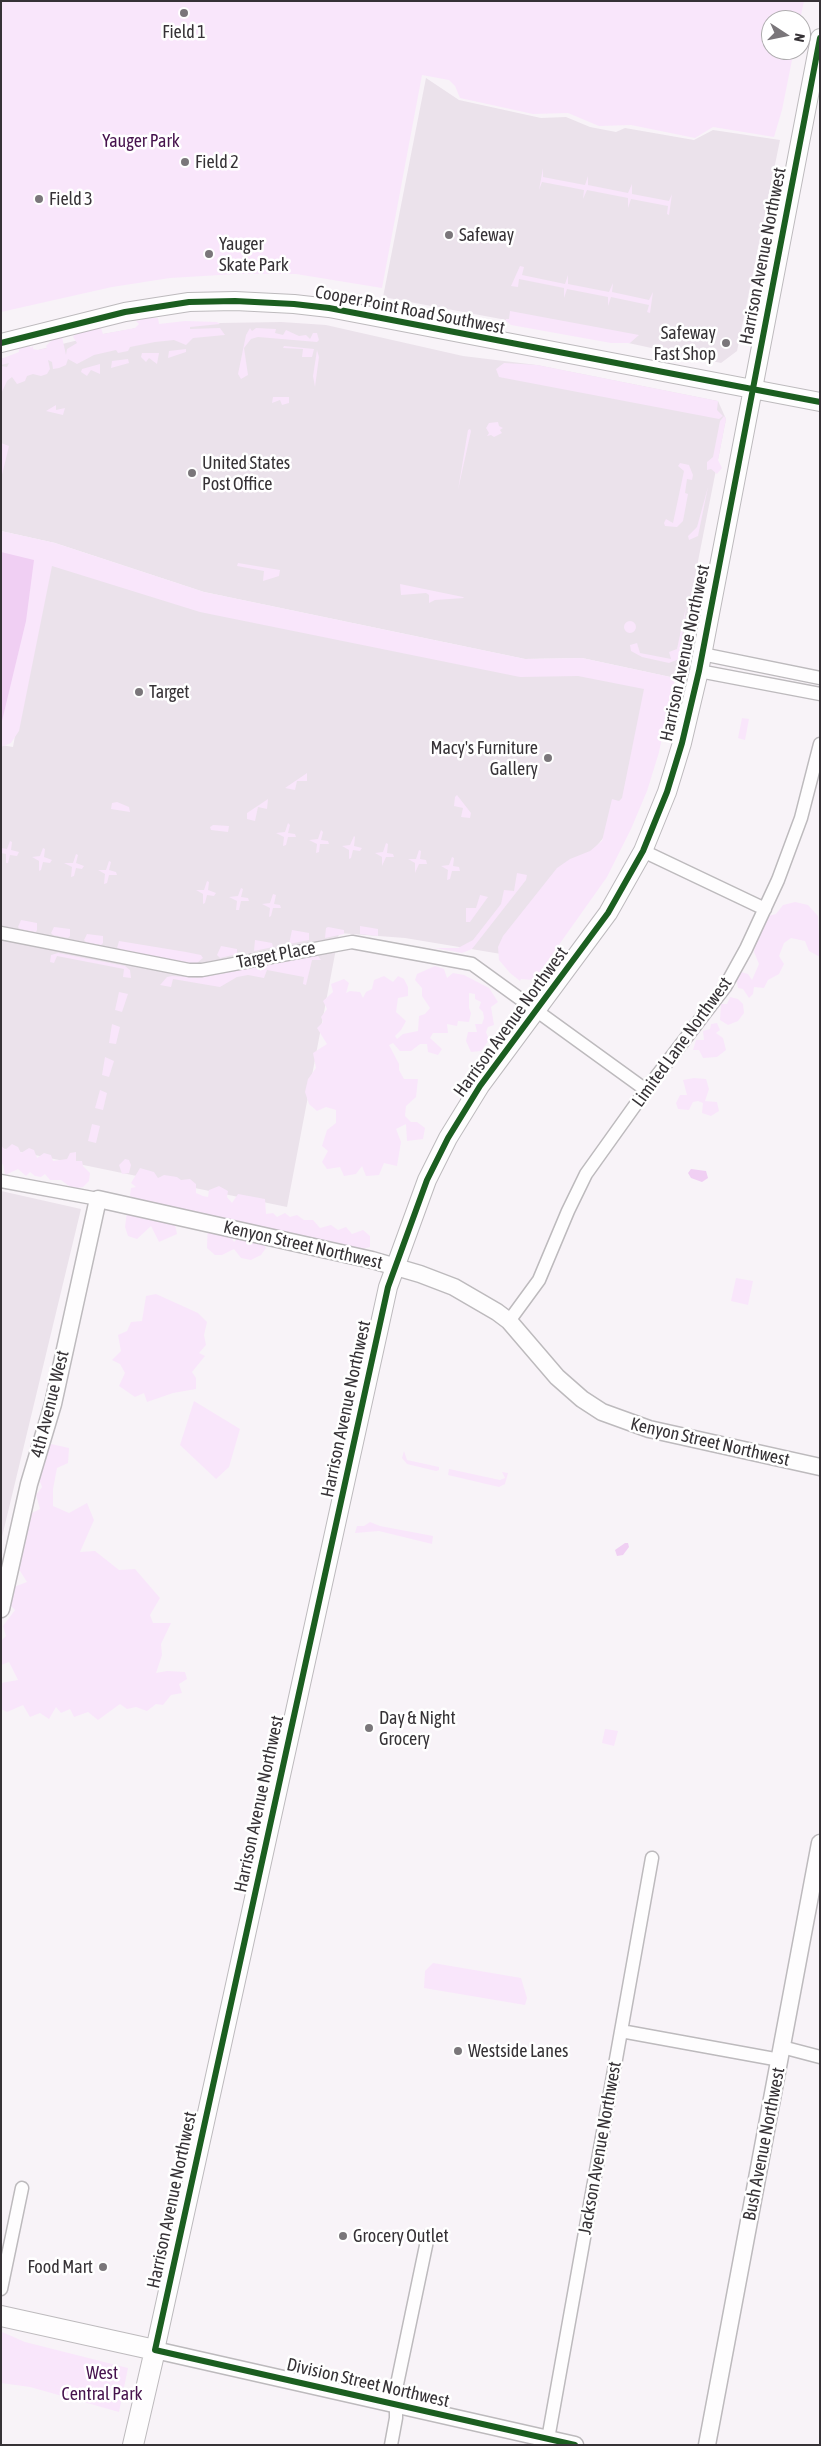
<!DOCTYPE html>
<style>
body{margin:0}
#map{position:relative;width:821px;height:2446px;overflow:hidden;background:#f8f3f8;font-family:"Asap Condensed",sans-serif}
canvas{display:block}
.frame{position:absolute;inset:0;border:2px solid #363236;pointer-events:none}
.north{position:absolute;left:761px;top:10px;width:50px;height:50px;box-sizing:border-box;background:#fff;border:1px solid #afadaf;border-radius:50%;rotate:101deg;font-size:14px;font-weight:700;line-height:20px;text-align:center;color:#363236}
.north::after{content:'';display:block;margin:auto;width:18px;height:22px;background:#7a767a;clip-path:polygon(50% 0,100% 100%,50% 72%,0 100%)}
</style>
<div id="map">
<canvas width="821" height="2446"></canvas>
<div class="frame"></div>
<div class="north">N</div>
</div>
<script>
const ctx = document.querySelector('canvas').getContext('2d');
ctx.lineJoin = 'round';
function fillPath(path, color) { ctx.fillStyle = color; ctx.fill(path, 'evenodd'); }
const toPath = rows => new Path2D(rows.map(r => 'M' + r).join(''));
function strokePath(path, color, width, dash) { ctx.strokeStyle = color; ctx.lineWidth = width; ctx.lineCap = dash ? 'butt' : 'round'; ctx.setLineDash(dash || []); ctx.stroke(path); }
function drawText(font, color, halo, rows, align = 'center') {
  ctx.font = font + ' "Asap Condensed",sans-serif'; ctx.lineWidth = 5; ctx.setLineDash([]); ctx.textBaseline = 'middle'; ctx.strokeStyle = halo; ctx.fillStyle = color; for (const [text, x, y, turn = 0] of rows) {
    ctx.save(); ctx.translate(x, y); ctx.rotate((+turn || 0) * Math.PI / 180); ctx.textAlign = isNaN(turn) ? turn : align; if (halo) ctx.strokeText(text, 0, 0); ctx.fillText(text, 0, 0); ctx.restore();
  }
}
const built = toPath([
 [426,78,459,100,541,118,566,117,590,127,616,132,625,128,694,140,713,130,780,140,737,351,721,363,619,341,383,297],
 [281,322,326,325,463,356,537,365,718,401,726,419,675,678,582,658,525,659,204,592,55,543,1,531,1,359,103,334,159,324],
 [47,559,650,689,627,809,507,955,405,938,339,933,287,1207,1,1148,1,745,13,747],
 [1,1191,81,1209,1,1541]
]);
const green = toPath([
 [1,1,804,1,800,20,771,20,771,50,794,50,782,110,774,137,713,127,695,138,631,125,599,126,568,113,533,114,460,98,455,86,449,80,422,75,382,288,296,274,237,274,170,278,112,287,1,312],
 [543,168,543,177,585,185,588,176,588,185,628,193,632,184,632,194,669,201,672,194,669,215,667,214,668,206,631,199,628,208,628,198,587,190,583,199,584,190,542,182,539,190],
 [520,266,524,267,522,275,565,284,568,275,568,284,609,292,613,283,612,292,649,300,653,292,650,313,647,312,649,305,611,297,608,306,608,297,567,289,564,298,564,288,519,279,518,287,511,286],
 [510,311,639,335,630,343,611,343,511,325,506,321,506,319,509,319],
 [147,315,150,318,158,318,159,324,185,321,217,322,220,324,190,327,190,329,220,328,225,335,193,338,186,345,174,340,155,342,130,347,128,351,118,353,116,350,94,355,77,364,68,359,66,365,59,368,53,369,52,362,48,360,50,369,47,374,41,376,33,374,27,376,25,381,17,384,12,377,7,381,1,394,1,366,7,367,9,363,1,365,1,359,19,352,18,343,26,342,31,348,33,346,33,349,38,350,47,348,46,346,53,339,62,337,66,355,67,349,77,343,73,337,77,332,81,332,93,325,101,328,103,334,135,328,139,324,136,321,141,320],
 [250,328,252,331,256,328,276,329,275,333,283,335,286,330,299,336,306,335,310,339,313,333,317,333,319,340,317,342,258,337,251,339,244,348,248,375,241,379,238,374,246,335],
 [284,346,314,349,312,357,302,357,303,349,283,348],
 [186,349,186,352,168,358,169,351],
 [317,350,319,357,315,387,313,376],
 [142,353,159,353,157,364,149,358,146,362,141,357],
 [128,359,129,363,111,368,112,361],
 [504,363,537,365,718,401,717,410,723,416,719,419,499,377,496,369],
 [100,364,100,374,91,370,87,376,81,372,82,369],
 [273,397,289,397,289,403,282,405,280,400,272,403],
 [56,405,56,410,65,408,63,415,46,411],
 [724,416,726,419,718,460,722,468,717,474,711,469,707,470,707,462,713,457,720,421],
 [498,422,499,426,503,428,500,430,502,433,494,437,491,435,487,436,489,433,486,428,489,423],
 [470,429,471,431,458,490,468,430],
 [1,443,9,446,1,479],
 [680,463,689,465,693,475,692,480,687,479,685,493,688,494,683,521,677,527,665,526,664,523,666,519,673,523,684,471,678,466],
 [708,487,698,536,689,540,688,536,697,527],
 [1,531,55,543,204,592,525,659,582,658,675,678,659,752,647,791,631,829,607,877,534,980,521,979,520,981,510,973,499,960,498,947,503,936,557,868,570,859,590,851,602,841,612,799,619,801,622,798,644,689,578,676,520,677,200,612,52,566,19,731,11,743,1,747],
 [238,563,280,570,279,576,263,581,264,571,237,566],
 [400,584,463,597,464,598,435,600,429,603,429,595,426,593,401,595],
 [686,607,679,659,669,663,642,657,631,651,630,645,637,643,640,653,671,659,669,652,677,649],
 '624 627a6 6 0 1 1 12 0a6 6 0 1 1-12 0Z',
 [742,718,749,719,745,740,738,738],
 [307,773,307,781,297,781,295,790,285,788],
 [457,795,471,813,470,818,461,817,463,808,454,806,455,797],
 [268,799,267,809,258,807,255,821,247,819,247,813],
 [117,802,129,807,130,812,111,809,112,803],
 [288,823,290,825,288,833,295,834,296,837,288,837,286,845,283,846,284,837,276,833,285,832],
 [213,825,229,826,228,832,211,830,210,827],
 [321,830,323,832,321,840,328,841,329,844,320,844,319,852,316,853,317,844,309,840,318,839],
 [354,836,355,837,354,846,362,848,360,851,353,850,351,858,349,859,349,850,342,846,350,845],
 [10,841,12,842,11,850,19,852,17,856,10,855,8,863,6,863,6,854,1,853,1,848,7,849],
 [386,843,388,844,387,853,393,854,394,857,386,857,382,866,382,857,375,853,383,852],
 [43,848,45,849,44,857,52,860,50,863,43,862,41,870,39,871,39,861,32,857,40,856],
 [419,850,421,851,420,859,426,860,427,864,419,864,415,873,415,863,408,859,416,859],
 [76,854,78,855,76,863,84,866,82,869,76,868,74,876,71,877,72,867,64,863,73,863],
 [452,857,454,858,453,866,459,867,460,871,452,871,450,879,447,880,448,870,441,866,449,865],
 [109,861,111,862,109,870,116,872,117,875,109,875,107,883,104,884,105,874,98,870,106,870],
 [517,873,527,875,526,880,472,949,462,953,435,948,458,948,473,940,501,904,504,890,514,891],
 [207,881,209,882,208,890,216,893,214,896,207,895,205,903,203,904,203,894,196,890,204,890],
 [241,888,243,889,241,897,248,898,249,901,241,901,239,910,236,910,237,901,229,897,238,896],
 [273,894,276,895,274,904,280,905,281,908,273,908,271,916,269,917,270,908,262,904,270,903],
 [480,895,488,897,470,922,466,922,466,908,476,908],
 [795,902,808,905,818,916,820,957,809,951,805,941,791,938,784,943,779,956,784,964,779,974,768,980,764,988,754,987,753,994,749,998,743,989,738,988,736,977,741,972,748,974,752,980,759,964,754,952,757,931,764,917,776,914,783,905],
 [21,920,37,923,37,930,36,932,20,929,18,927],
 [360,926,378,929,378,936,360,934],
 [54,927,70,929,70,936,68,938,53,935,51,933],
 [328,927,344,930,344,934,325,938,326,928],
 [292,930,309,933,309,940,289,944],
 [87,934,103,936,103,943,101,945,86,942,84,940],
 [255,940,272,943,273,947,254,951],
 [119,941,186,952,201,955,203,958,197,963,189,963,122,950,117,948],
 [221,946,237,949,237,954,220,958,217,955],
 [58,953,125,966,130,970,131,978,123,977,124,969,57,956,54,963,50,962,51,955],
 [318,956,321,960,312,960,306,985,303,984,304,977,267,970,264,978,248,975,237,977,220,987,173,979,171,987,160,985,167,977,172,976,198,978],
 [435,966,444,969,447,978,453,973,464,975,489,988,498,1002,491,1007,494,1025,488,1027,486,1032,489,1040,481,1051,471,1052,466,1041,468,1032,477,1032,475,1024,482,1024,484,1018,483,1012,479,1008,481,1002,475,999,475,994,469,993,469,1008,471,1013,469,1022,458,1021,457,1026,447,1024,448,1033,433,1033,430,1038,442,1049,438,1055,428,1052,427,1044,420,1044,411,1051,400,1051,393,1043,389,1045,399,1064,399,1070,404,1079,418,1079,416,1097,406,1106,405,1116,411,1122,417,1122,425,1128,423,1139,407,1141,406,1124,396,1129,401,1142,397,1166,384,1163,379,1175,366,1176,362,1166,356,1174,344,1176,340,1167,327,1169,322,1162,328,1151,322,1146,327,1130,336,1123,336,1110,326,1107,317,1111,309,1104,305,1092,308,1079,316,1068,313,1053,327,1044,317,1028,323,1022,321,1017,327,1009,323,1001,333,992,331,984,344,979,349,983,346,993,350,991,360,992,363,998,366,992,372,989,374,980,384,976,393,982,398,976,404,979,408,987,408,996,398,998,396,1012,406,1021,401,1030,395,1036,397,1039,403,1034,418,1031,419,1016,425,1014,430,1008,422,996,422,988,415,980,417,974],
 [119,992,128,994,122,1012,115,1010],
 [730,997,738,999,743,1004,744,1013,738,1021,728,1025,720,1020,721,1004,727,1004],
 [717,1023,720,1030,716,1033,723,1038,726,1050,717,1057,703,1058,699,1050,693,1050,696,1040,704,1040,703,1031,710,1029,711,1024],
 [112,1024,120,1027,116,1044,109,1043],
 [105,1057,114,1061,109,1077,102,1075],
 [694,1078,706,1079,709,1089,705,1101,717,1102,719,1111,711,1116,702,1113,703,1103,698,1101,693,1102,689,1110,678,1109,676,1103,680,1095,687,1095,683,1080],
 [100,1090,107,1093,103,1110,95,1108],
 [92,1124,100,1126,96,1143,88,1141],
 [12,1144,18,1147,21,1153,29,1148,34,1150,37,1158,44,1153,51,1155,53,1161,67,1159,70,1153,76,1152,76,1161,82,1161,83,1166,90,1173,89,1181,83,1187,73,1189,61,1180,50,1180,45,1174,41,1177,35,1176,30,1172,26,1176,18,1169,5,1175,3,1164,1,1165,1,1145,5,1150],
 [125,1159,129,1160,131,1165,129,1173,122,1174,119,1165],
 [140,1168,154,1172,158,1178,164,1175,177,1177,181,1180,190,1179,196,1184,196,1193,203,1196,208,1197,209,1190,219,1186,228,1191,227,1197,232,1203,238,1194,265,1199,266,1214,273,1213,277,1217,285,1213,290,1217,297,1215,304,1220,313,1220,320,1228,331,1225,338,1230,346,1227,352,1234,363,1230,370,1236,370,1247,359,1250,228,1233,234,1242,239,1237,261,1240,266,1248,261,1255,251,1260,241,1258,234,1249,222,1255,215,1255,207,1248,208,1218,175,1224,177,1234,159,1242,151,1226,137,1239,128,1236,125,1227,127,1212,136,1204,130,1195,131,1188,136,1187,131,1183],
 [736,1278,753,1281,748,1305,731,1301],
 [156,1294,198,1313,207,1322,204,1335,206,1345,199,1353,205,1356,192,1372,196,1378,196,1389,173,1393,147,1402,144,1393,135,1397,119,1386,125,1373,120,1364,112,1360,121,1351,118,1335,127,1331,131,1322,142,1321,146,1296],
 [194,1401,240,1429,229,1467,216,1479,180,1445],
 [51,1444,69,1448,68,1463,57,1468,53,1489,53,1506,69,1513,87,1503,94,1520,80,1552,95,1551,119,1570,135,1569,160,1598,150,1615,153,1623,171,1623,161,1644,162,1655,156,1673,167,1671,185,1672,187,1679,179,1684,182,1693,171,1695,163,1705,156,1704,147,1711,136,1707,127,1709,120,1704,98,1720,88,1712,74,1717,70,1709,61,1713,56,1707,49,1719,40,1713,30,1717,23,1705,7,1712,1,1709,1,1683,18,1680,9,1662,1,1665,1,1641,6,1636,3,1626,15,1610,7,1602,11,1588,27,1582,15,1563,19,1546,26,1541,24,1533,26,1516,40,1509,36,1495,42,1487,36,1471,45,1463,43,1453],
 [404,1451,407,1460,439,1467,439,1470,436,1471,407,1464,402,1458],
 [449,1469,500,1480,505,1478,502,1472,508,1473,505,1484,499,1487,448,1475],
 [370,1522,380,1526,433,1536,432,1544,379,1531,355,1533,357,1526,364,1526],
 [605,1729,618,1731,614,1746,602,1743],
 [433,1963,521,1978,527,1998,525,2005,424,1988,425,1971],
 [2,2332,25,2342,128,2368,119,2412,30,2387,1,2383]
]);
const water = toPath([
 [1,552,34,560,26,621,1,725],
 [691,1169,706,1171,708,1178,702,1182,691,1178,688,1173],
 [625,1543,628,1543,629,1547,623,1555,617,1556,615,1550]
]);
const minor = toPath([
 [702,654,820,678],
 [699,671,820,694],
 [643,851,765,909],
 [1,933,189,970,202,970,352,942,472,964,646,1090],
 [1,1181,98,1199],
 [509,1321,539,1280,568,1211,586,1174,646,1090,725,987,746,949,778,880,801,818,820,744],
 [621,2031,780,2060],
 [782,2047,820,2057],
 [1,2289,22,2188],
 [548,2439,652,1858],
 [391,2445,396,2418,396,2389,428,2236]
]);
const tertiary = toPath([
 [1,1609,29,1484,53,1404,98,1199,372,1260,420,1274,454,1287,497,1312,509,1321,557,1377,582,1399,602,1412,649,1429,820,1467],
 [155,2350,575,2445],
 [707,2445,820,1843]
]);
const secondary = toPath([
 [1,343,125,312,189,302,235,301,294,304,329,308,820,402],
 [155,2350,388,1287,427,1180,448,1138,480,1086,608,913,643,851,667,792,682,743,699,671,820,38]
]);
const primary = toPath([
 [1,2316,155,2350,133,2445]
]);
const cycleway = toPath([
 [1,343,125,312,189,302,235,301,294,304,329,308,820,402],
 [575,2445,155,2350,388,1287,427,1180,448,1138,480,1086,608,913,643,851,667,792,682,743,699,671,820,38]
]);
const markers = [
 [184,13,5,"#7a767a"],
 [185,162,5,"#7a767a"],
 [39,199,5,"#7a767a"],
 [449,235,5,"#7a767a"],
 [209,254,5,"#7a767a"],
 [726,343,5,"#7a767a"],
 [192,473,5,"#7a767a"],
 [139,692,5,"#7a767a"],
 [548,758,5,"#7a767a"],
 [369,1728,5,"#7a767a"],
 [458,2051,5,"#7a767a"],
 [343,2236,5,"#7a767a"],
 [103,2267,5,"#7a767a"]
];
const poiNames = [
 ["Field 1",184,32,"center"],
 ["Field 2",195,162],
 ["Field 3",49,199],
 ["Safeway",459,235],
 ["Yauger",219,244],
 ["Skate Park",219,265],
 ["Safeway",716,333,"right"],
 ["Fast Shop",716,354,"right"],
 ["United States",202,463],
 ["Post Office",202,484],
 ["Target",149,692],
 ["Macy's Furniture",538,748,"right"],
 ["Gallery",538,769,"right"],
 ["Day & Night",379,1718],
 ["Grocery",379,1739],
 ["Westside Lanes",468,2051],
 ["Grocery Outlet",353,2236],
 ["Food Mart",93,2267,"right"]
];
const parkNames = [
 ["Yauger Park",141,141],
 ["West",102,2373],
 ["Central Park",102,2394]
];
const streetNames = [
 ["Harrison Avenue Northwest",763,256,-79],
 ["Cooper Point Road Southwest",410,310,11],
 ["Harrison Avenue Northwest",685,653,-78],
 ["Target Place",276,955,-11],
 ["Harrison Avenue Northwest",511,1022,-54],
 ["Limited Lane Northwest",682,1042,-54],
 ["Kenyon Street Northwest",303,1245,13],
 ["4th Avenue West",50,1404,-76],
 ["Harrison Avenue Northwest",346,1409,-78],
 ["Kenyon Street Northwest",710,1442,13],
 ["Harrison Avenue Northwest",259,1804,-78],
 ["Bush Avenue Northwest",764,2144,-79],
 ["Jackson Avenue Northwest",600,2148,-80],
 ["Harrison Avenue Northwest",172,2200,-78],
 ["Division Street Northwest",368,2383,13]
];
fillPath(built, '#ebe2eb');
fillPath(green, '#f9e6fb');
fillPath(water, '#f0cff3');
strokePath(minor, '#bdbabd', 15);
strokePath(tertiary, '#bdbabd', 19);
strokePath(secondary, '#bdbabd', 20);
strokePath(primary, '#bdbabd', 22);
strokePath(minor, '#fefdfe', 12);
strokePath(tertiary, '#fefdfe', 16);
strokePath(secondary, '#fefdfe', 18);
strokePath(primary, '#fefdfe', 20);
strokePath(cycleway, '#1b5e20', 6);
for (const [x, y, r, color] of markers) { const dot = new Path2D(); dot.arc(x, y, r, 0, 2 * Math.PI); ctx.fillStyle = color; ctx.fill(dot); strokePath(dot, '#fff', 2); }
drawText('18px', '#363236', '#fff', poiNames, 'left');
drawText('18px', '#46134d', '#fff', parkNames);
drawText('18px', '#363236', '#fff', streetNames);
</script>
